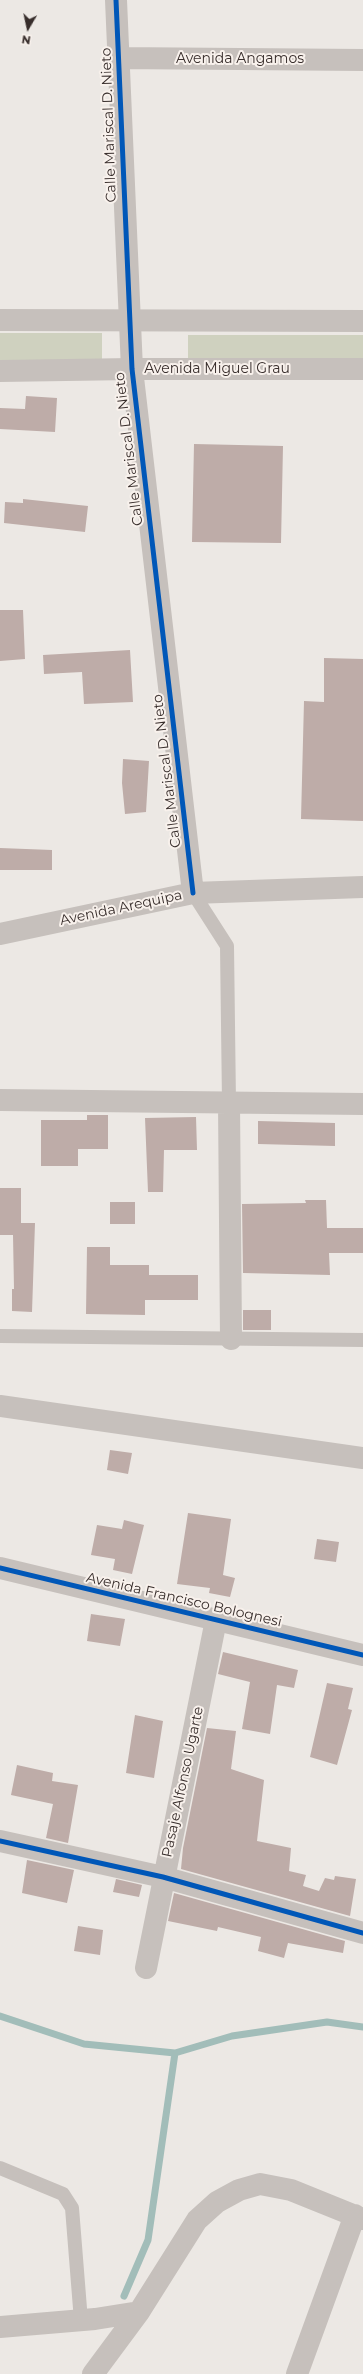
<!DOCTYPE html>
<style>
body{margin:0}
#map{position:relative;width:363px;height:2374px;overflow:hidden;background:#ece8e4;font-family:Montserrat,sans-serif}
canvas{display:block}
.north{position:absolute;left:8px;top:8px;width:40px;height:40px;-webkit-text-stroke:3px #f8f1ec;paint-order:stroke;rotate:189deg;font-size:11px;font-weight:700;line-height:16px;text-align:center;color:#372d2b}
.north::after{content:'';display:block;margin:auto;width:14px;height:18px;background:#372d2b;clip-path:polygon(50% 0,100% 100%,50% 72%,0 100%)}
</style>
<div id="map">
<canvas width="363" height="2374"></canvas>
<div class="north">N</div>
</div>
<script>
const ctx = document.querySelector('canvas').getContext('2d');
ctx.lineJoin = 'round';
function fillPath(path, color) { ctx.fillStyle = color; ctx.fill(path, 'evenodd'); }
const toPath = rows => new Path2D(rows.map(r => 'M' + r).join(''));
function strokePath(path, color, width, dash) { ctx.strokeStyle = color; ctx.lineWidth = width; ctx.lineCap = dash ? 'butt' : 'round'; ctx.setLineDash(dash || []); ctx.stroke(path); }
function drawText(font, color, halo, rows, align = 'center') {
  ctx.font = font + ' Montserrat,sans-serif'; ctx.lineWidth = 4; ctx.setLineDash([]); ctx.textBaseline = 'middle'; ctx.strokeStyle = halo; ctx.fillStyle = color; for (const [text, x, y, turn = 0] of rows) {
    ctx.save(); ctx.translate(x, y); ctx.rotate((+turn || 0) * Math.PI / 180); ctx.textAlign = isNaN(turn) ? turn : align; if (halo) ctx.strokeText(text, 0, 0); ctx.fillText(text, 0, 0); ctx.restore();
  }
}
const green = toPath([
 [0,333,102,333,102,360,0,361],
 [188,335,363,335,363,361,188,361]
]);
const stream = toPath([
 [0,2016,84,2044,175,2053,232,2036,327,2022,363,2027],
 [124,2296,148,2240,175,2053]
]);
const building = toPath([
 [26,396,57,398,55,432,0,429,0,408,25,409],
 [194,444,283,446,281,543,192,542],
 [23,499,88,506,85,532,4,523,5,502,23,503],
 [0,610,23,610,25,659,0,661],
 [130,650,133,702,84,704,82,672,44,674,43,655],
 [324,658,363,659,363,821,301,819,304,701,324,702],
 [123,759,149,761,146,812,125,814,122,783],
 [0,848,52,850,52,870,0,870],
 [87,1115,108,1115,108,1149,78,1149,78,1166,41,1166,41,1120,87,1120],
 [196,1117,197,1150,164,1150,163,1192,148,1192,145,1118],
 [258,1121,335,1123,335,1146,258,1144],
 [0,1188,21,1188,21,1223,35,1223,32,1312,12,1311,12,1289,14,1289,13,1235,0,1235],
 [305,1200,326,1200,327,1228,363,1228,363,1253,329,1253,330,1275,243,1273,242,1204,306,1203],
 [110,1202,135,1202,135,1224,110,1224],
 [87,1247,110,1247,110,1265,149,1265,149,1275,198,1275,198,1300,145,1300,145,1315,86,1314],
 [243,1310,271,1310,271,1330,243,1330],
 [110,1450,132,1453,128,1474,107,1470],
 [188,1513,231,1519,223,1575,235,1578,230,1597,209,1593,210,1588,177,1584],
 [124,1520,144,1525,132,1574,113,1570,115,1559,91,1555,97,1525,122,1529],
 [317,1539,339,1542,336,1562,314,1559],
 [91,1614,125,1619,120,1646,87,1641],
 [223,1652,298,1670,294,1688,277,1685,270,1734,242,1729,250,1682,218,1674],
 [327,1683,353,1688,348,1709,352,1710,337,1765,310,1757],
 [135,1715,163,1721,154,1778,126,1773],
 [207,1728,236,1731,231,1769,264,1780,257,1841,291,1848,289,1871,306,1875,303,1886,319,1891,325,1878,334,1880,335,1876,356,1879,350,1916,181,1869,183,1848],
 [17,1765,53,1773,52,1781,78,1785,68,1843,46,1838,53,1804,11,1795],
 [27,1860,74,1870,67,1903,22,1893],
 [116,1879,142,1885,139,1897,113,1892],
 [174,1893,345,1941,343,1953,288,1943,284,1958,258,1951,261,1937,218,1927,217,1931,168,1921],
 [78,1926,103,1930,100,1955,74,1951]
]);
const service = toPath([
 [193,893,227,946,229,1103],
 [0,1336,363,1340],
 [0,2168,63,2194,72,2208,81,2321]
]);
const minor = toPath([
 [116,0,132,369,193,893],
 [117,58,363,60],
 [0,934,193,893,363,887],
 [0,1100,363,1104],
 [229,1103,231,1339],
 [0,1406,363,1458],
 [0,1841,163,1877,363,1933],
 [146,1968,216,1620],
 [0,2327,95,2319,139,2312],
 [93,2374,139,2312,197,2220,217,2202,239,2190,260,2184,291,2190,363,2219],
 [297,2374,355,2215]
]);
const tertiary = toPath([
 [0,320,363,321],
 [0,371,132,369,363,369],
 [0,1568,363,1655]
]);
const cycleway = toPath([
 [116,0,132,369,193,893],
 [0,1568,363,1655],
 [0,1841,163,1877,363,1933]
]);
const streetNames = [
 ["Avenida Angamos",240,59],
 ["Calle Mariscal D. Nieto",109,125,-92],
 ["Avenida Miguel Grau",217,369],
 ["Calle Mariscal D. Nieto",129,449,-97],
 ["Calle Mariscal D. Nieto",167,771,-97],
 ["Avenida Arequipa",121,908,-12],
 ["Avenida Francisco Bolognesi",184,1600,13],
 ["Pasaje Alfonso Ugarte",183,1782,-78]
];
fillPath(green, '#cfd1bf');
strokePath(stream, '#a2bdb9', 7);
fillPath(building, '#beaca8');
strokePath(service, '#c6c0bc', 14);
strokePath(minor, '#c6c0bc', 22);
strokePath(tertiary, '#c6c0bc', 22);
strokePath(cycleway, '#0057b8', 5);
drawText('14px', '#372d2b', '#f8f1ec', streetNames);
</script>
